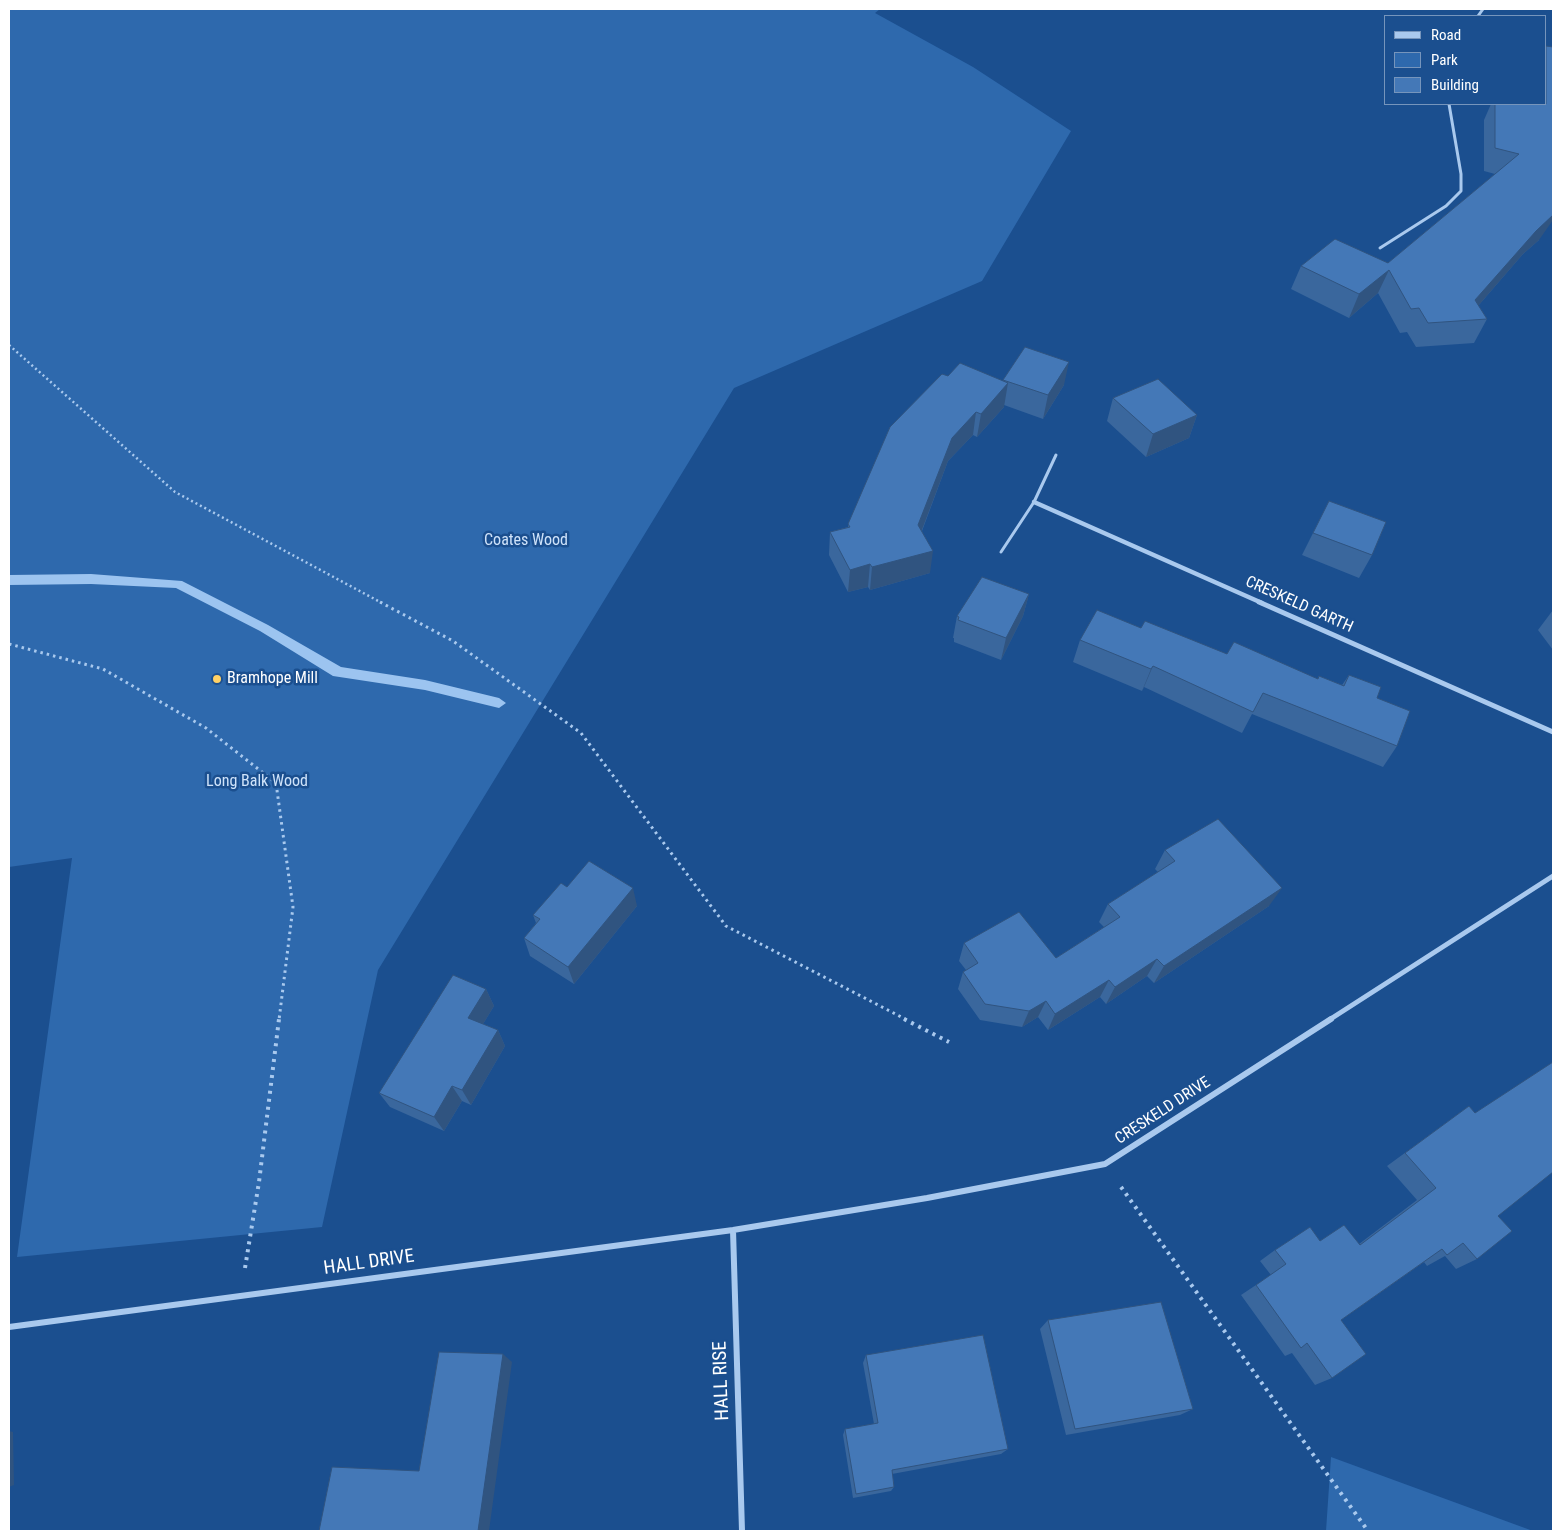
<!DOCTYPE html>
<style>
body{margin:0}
#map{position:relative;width:1562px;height:1540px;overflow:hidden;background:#1b4f8f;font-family:"Roboto Condensed",sans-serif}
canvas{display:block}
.frame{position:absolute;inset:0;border:10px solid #fff;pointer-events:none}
.legend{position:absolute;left:1384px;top:15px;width:162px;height:90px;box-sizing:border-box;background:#1b4f8f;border:1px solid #7695bc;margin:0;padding:6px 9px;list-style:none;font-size:15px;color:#fff}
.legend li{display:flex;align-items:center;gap:10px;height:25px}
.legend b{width:25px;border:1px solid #7695bc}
</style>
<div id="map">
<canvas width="1562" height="1540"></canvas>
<div class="frame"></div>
<ul class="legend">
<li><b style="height:6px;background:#a9c9ee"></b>Road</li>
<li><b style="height:14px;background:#2e69ad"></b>Park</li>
<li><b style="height:14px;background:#4478b7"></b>Building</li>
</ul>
</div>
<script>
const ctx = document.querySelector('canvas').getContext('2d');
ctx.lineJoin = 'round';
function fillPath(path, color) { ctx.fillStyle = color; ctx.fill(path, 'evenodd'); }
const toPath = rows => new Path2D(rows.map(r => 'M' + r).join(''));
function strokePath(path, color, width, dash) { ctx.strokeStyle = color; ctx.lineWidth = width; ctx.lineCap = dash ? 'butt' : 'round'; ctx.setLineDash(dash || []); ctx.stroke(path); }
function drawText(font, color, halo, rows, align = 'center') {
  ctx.font = font + ' "Roboto Condensed",sans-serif'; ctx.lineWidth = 5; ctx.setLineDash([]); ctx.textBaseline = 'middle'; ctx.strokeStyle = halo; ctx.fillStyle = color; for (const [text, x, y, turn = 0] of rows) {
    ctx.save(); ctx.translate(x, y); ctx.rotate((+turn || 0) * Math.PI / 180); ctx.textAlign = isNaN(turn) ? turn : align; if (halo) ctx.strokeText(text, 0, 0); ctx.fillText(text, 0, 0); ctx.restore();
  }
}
const green = toPath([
 [9,9,880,9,875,13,973,67,1071,131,982,281,734,388,378,970,322,1227,17,1257,72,858,9,867],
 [1331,1457,1533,1531,1326,1531]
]);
const stream = toPath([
 [91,574,182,581,268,625,341,667,425,680,499,698,506,703,499,708,425,690,333,676,260,631,176,588,91,584,9,585,9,575,91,574]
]);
const pathFar2 = toPath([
 [9,345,175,492,382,603]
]);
const pathFar1 = toPath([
 [380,602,453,641,581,733,726,926,907,1020],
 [9,644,103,669,206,728,276,783,293,907,279,1020]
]);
const path = toPath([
 [904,1019,949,1042],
 [1121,1187,1368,1531],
 [245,1268,259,1182,279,1019]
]);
const service = toPath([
 [1001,552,1034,502,1056,455]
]);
const minorFar3 = toPath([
 [1478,16,1483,9],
 [1380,248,1446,206,1461,191,1461,174,1449,104]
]);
const minorFar2 = toPath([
 [1034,502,1262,603]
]);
const minorFar1 = toPath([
 [1259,602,1553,732],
 [1329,1020,1553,876]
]);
const minor = toPath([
 [733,1230,742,1531],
 [9,1327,733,1230,927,1198,1105,1164,1331,1019]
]);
const wall = toPath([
 [1491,104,1546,104,1539,240,1523,254,1478,306,1487,319,1474,343,1416,347,1407,332,1400,333,1378,293,1349,318,1291,289,1301,266,1388,263,1495,174,1484,171,1484,120],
 [948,376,1003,381,1003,380,1064,385,1043,419,1004,405,1004,407,977,437,973,435,948,461,922,531,930,573,870,590,868,587,848,592,829,555,830,532,848,527,848,524],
 [1113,398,1197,415,1189,438,1146,457,1107,421],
 [1313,533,1372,555,1359,578,1302,555],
 [1029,594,1023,616,1001,660,954,642,954,638,953,638,957,616],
 [1553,610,1553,650,1538,630],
 [1141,628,1227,654,1317,679,1319,676,1342,685,1349,675,1377,698,1397,746,1383,767,1252,714,1242,733,1144,687,1142,691,1073,662,1080,640],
 [1165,850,1269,906,1154,983,1147,976,1106,1004,1100,997,1048,1030,1038,1017,1022,1027,980,1020,958,989,963,972,966,970,959,961,964,943,1056,958,1104,927,1099,922,1108,904,1158,872,1155,869],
 [567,887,637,906,574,984,530,956,524,938,536,923,533,915],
 [486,989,494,1006,483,1024,498,1030,505,1046,471,1105,462,1101,444,1131,390,1107,379,1093],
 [1469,1106,1498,1216,1477,1259,1456,1269,1445,1256,1427,1266,1424,1262,1341,1320,1332,1378,1315,1385,1292,1353,1285,1356,1241,1295,1271,1275,1260,1261,1275,1250,1320,1241,1359,1244,1417,1200,1387,1166],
 [1048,1320,1193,1409,1180,1415,1066,1435,1040,1329],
 [866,1355,1008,1449,1001,1454,892,1474,894,1487,891,1491,853,1498,843,1435,845,1429,874,1424,863,1363]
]);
const shadedWall = toPath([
 [1553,215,1553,220,1539,240,1523,254,1465,321,1475,300,1536,231],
 [1389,270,1378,293,1349,318,1359,294],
 [1069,362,1064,385,1043,419,1048,395],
 [1008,383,1004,407,977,437,981,414],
 [976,412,973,435,948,461,915,548,918,525,952,438],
 [1197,415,1189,438,1146,457,1153,434],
 [933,551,930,573,870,590,872,567],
 [870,564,868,587,848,592,850,570],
 [1029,594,1023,616,1001,660,1006,638],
 [1153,666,1144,687,1142,691,1151,669],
 [633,888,637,906,574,984,568,967],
 [1282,888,1269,906,1154,983,1164,966],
 [1157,959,1147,976,1106,1004,1115,987],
 [1109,980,1100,997,1048,1030,1055,1014],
 [486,989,494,1006,477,1034,468,1018],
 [1046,1001,1038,1017,1022,1027,1029,1011],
 [498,1030,505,1046,471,1105,462,1090],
 [452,1086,462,1101,444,1131,434,1117],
 [503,1354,512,1362,489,1531,478,1531],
 [9,1431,13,1432,14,1485,9,1487]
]);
const building = toPath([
 [1546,46,1553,47,1553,215,1536,231,1475,300,1487,319,1428,323,1419,308,1411,309,1389,270,1359,294,1301,266,1335,239,1388,263,1519,154,1495,148,1495,104,1546,104,1546,46],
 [1025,347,1069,362,1048,395,1003,380,1025,347],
 [960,363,1008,383,981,414,976,412,952,438,918,525,933,551,872,567,870,564,850,570,830,532,850,527,848,524,890,427,942,374,948,376,960,363],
 [1158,379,1197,415,1153,434,1113,398,1158,379],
 [1329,501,1386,522,1372,555,1313,533,1329,501],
 [982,577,1029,594,1006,638,958,620,959,617,957,616,982,577],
 [1097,610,1141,628,1145,621,1227,654,1234,642,1318,679,1319,676,1344,686,1349,675,1381,687,1377,698,1410,711,1397,746,1263,693,1253,712,1153,666,1151,669,1080,640,1097,610],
 [1218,819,1282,888,1164,966,1157,959,1115,987,1109,980,1055,1014,1046,1001,1029,1011,985,1004,963,972,978,963,964,943,1019,912,1056,958,1120,917,1108,904,1175,861,1165,850,1218,819],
 [589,861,633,888,568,967,524,938,540,919,533,915,561,883,567,887,589,861],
 [453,975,486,989,468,1018,498,1030,462,1090,452,1086,434,1117,379,1093,453,975],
 [1553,1062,1553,1172,1498,1216,1512,1231,1477,1259,1463,1243,1447,1255,1442,1249,1341,1320,1366,1354,1332,1378,1307,1343,1301,1348,1256,1285,1286,1264,1275,1250,1310,1227,1320,1241,1344,1225,1360,1245,1436,1188,1405,1153,1469,1106,1475,1113,1553,1062],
 [1161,1302,1193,1409,1075,1429,1048,1320,1161,1302],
 [983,1335,1008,1449,892,1470,894,1487,856,1494,845,1429,878,1423,866,1355,983,1335],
 [439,1352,503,1354,478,1531,319,1531,332,1467,419,1471,439,1352]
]);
const markers = [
 [217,679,5,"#ffd166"]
];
const parkNames = [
 ["Coates Wood",526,541],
 ["Long Balk Wood",257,782]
];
const streetNames = [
 ["CRESKELD GARTH",1299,605,24],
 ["CRESKELD DRIVE",1163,1111,-33]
];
const poiNames = [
 ["Bramhope Mill",227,679]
];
const nearStreetnames = [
 ["HALL DRIVE",369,1263,-8],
 ["HALL RISE",722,1381,-92]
];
fillPath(green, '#2e69ad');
fillPath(stream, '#9cc4f0');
strokePath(pathFar2, '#a9c9ee', 2.5, [2, 3]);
strokePath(pathFar1, '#a9c9ee', 3, [2.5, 4]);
strokePath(path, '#a9c9ee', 4, [3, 5]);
strokePath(service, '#a9c9ee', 3);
strokePath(minorFar3, '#a9c9ee', 3);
strokePath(minorFar2, '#a9c9ee', 4.5);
strokePath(minorFar1, '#a9c9ee', 5);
strokePath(minor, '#a9c9ee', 6);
fillPath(wall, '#3a679d');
fillPath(shadedWall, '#305480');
fillPath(building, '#4478b7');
strokePath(building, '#305480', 1);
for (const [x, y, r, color] of markers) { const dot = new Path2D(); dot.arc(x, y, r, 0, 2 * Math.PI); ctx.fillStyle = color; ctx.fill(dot); strokePath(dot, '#1b4f8f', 2); }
drawText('16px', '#cfe3fa', '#1b4f8f', parkNames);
drawText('16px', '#fff', '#1b4f8f', streetNames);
drawText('16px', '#fff', '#1b4f8f', poiNames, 'left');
drawText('19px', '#fff', '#1b4f8f', nearStreetnames);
</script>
